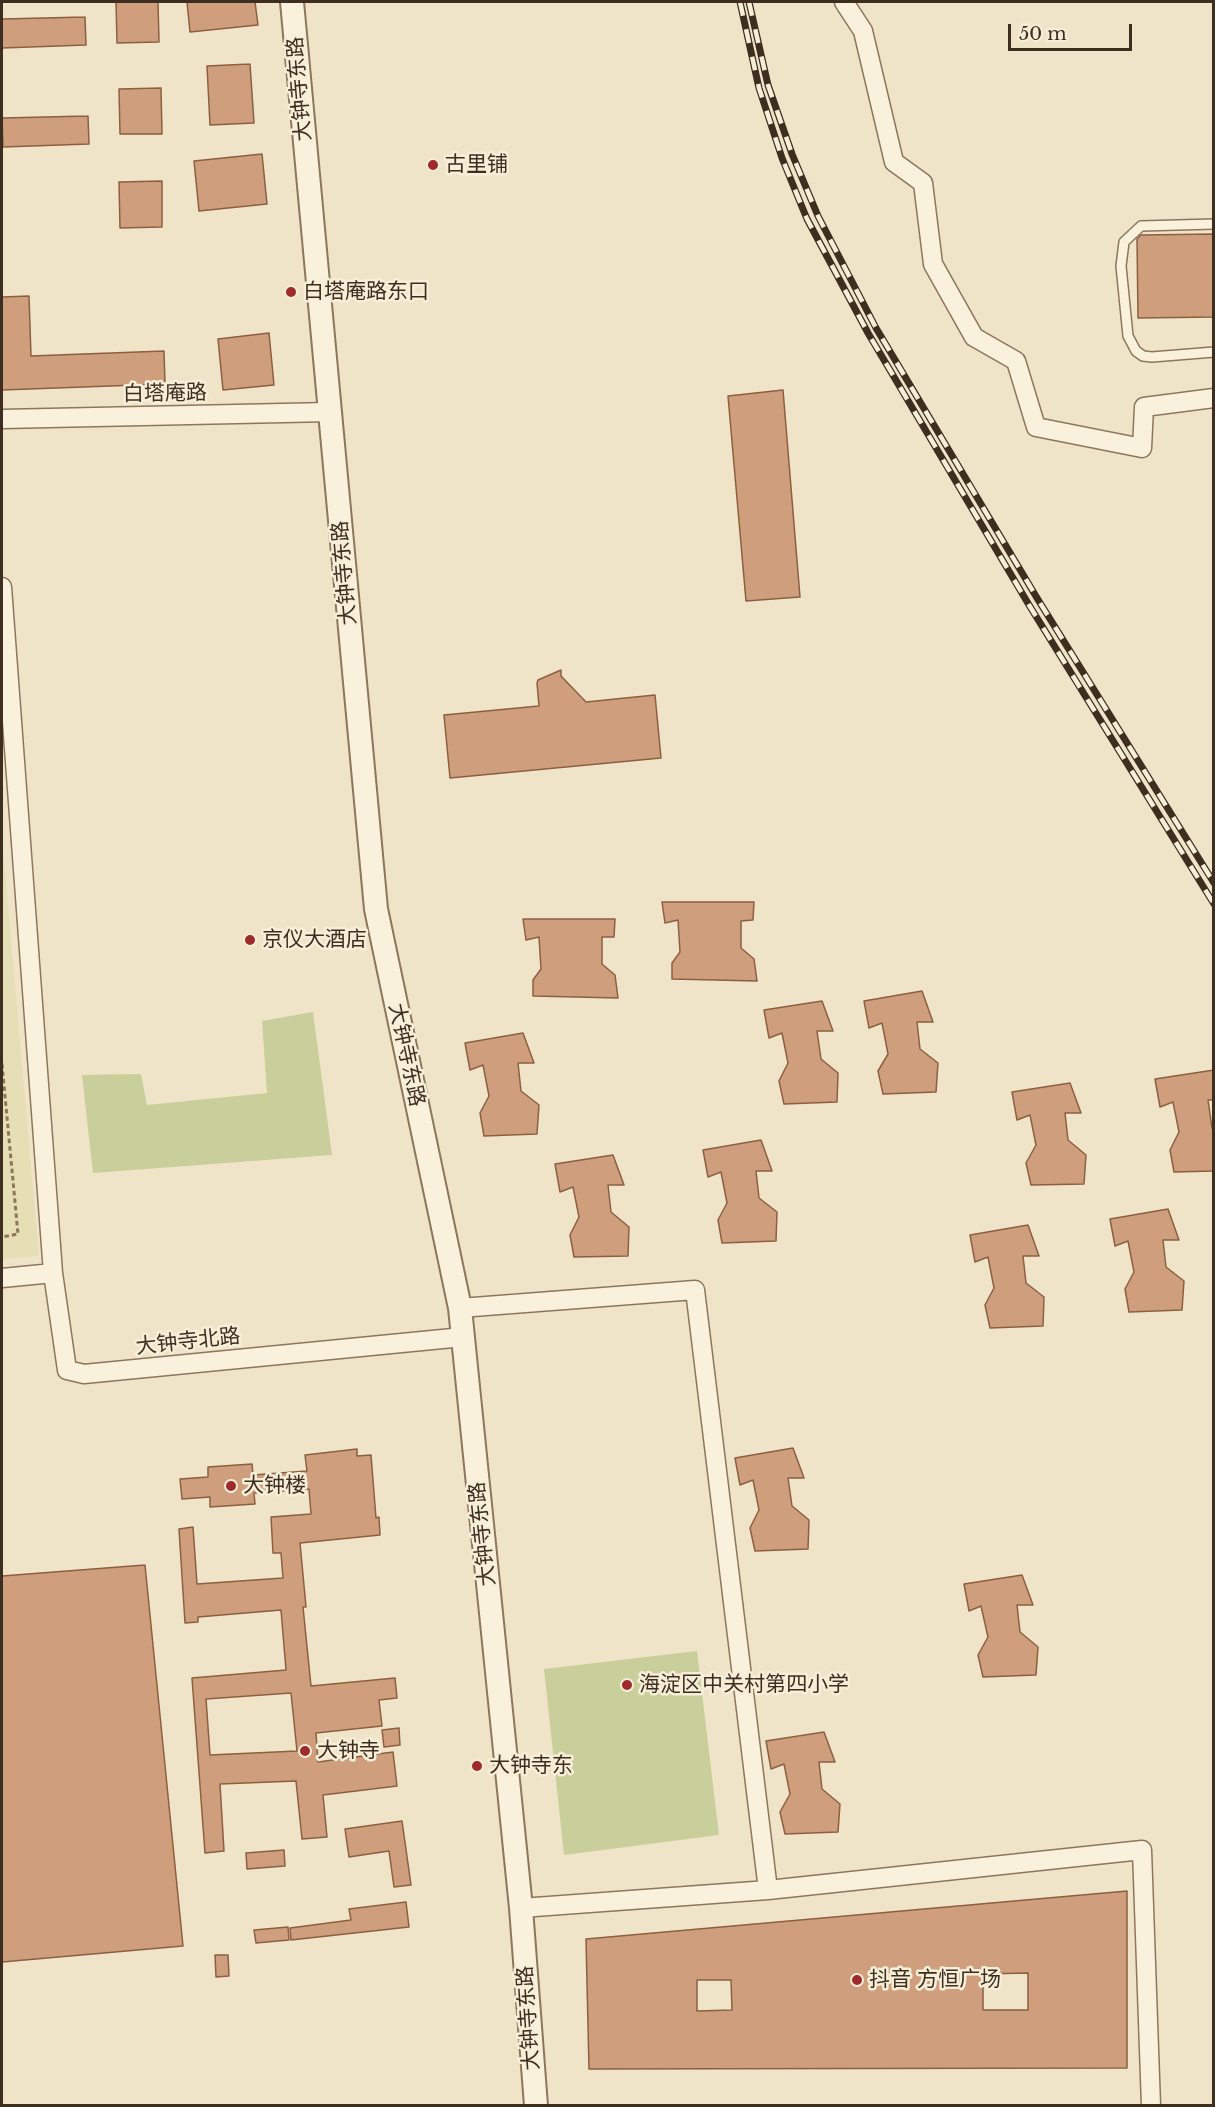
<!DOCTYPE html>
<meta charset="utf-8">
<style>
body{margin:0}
#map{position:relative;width:1215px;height:2107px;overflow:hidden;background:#f0e4c8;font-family:"Libre Baskerville",serif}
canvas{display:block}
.frame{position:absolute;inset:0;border:3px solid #3d2e20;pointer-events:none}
.scale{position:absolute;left:1008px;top:24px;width:124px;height:27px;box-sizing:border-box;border:3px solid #3d2e20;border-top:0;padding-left:8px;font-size:18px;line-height:21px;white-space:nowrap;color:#3d2e20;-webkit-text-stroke:4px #f7eed8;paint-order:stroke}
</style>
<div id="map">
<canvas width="1215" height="2107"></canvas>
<div class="frame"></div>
<div class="scale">50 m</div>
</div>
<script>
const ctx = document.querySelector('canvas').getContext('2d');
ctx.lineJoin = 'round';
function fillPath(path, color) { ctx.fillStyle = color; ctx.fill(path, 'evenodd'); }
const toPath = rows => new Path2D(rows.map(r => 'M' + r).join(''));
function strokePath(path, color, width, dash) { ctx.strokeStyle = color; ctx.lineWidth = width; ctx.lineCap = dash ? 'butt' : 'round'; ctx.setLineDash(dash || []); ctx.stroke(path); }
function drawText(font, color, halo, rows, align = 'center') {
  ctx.font = font + ' "Libre Baskerville","Noto Sans SC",serif'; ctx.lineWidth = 5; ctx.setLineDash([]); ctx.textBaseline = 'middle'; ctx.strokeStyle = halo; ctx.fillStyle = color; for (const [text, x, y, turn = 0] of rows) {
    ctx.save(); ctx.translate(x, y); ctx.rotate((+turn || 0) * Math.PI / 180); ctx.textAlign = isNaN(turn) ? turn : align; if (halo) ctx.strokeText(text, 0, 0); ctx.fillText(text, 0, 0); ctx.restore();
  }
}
const farmland = toPath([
 [2,838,39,1256,2,1259]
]);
const green = toPath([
 [313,1012,332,1155,93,1173,82,1075,141,1074,147,1105,267,1093,262,1021],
 [697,1651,719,1835,564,1855,544,1669]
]);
const building = toPath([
 [116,2,158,2,159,42,117,43,116,2],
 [187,2,255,2,258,25,190,32,187,2],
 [85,17,86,45,2,48,2,19,85,17],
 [250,64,254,123,210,125,207,66,250,64],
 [161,88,162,134,120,134,119,89,161,88],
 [88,116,89,144,3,147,2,118,88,116],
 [262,154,267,204,199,211,194,161,262,154],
 [162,181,162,227,120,228,119,182,162,181],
 [1214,234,1214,317,1138,318,1137,239,1141,235,1214,234],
 [29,296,31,356,164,351,165,384,2,390,2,297,29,296],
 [269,333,274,385,223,390,218,339,269,333],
 [783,390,800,597,746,601,728,396,783,390],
 [561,670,561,676,586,702,655,695,661,758,450,778,444,715,539,706,537,683,538,680,561,670],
 [662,902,754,902,753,920,741,921,741,948,754,959,757,981,672,979,672,963,680,952,678,920,665,923,662,902],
 [523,919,615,919,614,937,602,937,602,964,615,975,618,998,533,996,533,980,541,969,539,937,526,940,523,919],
 [922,991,933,1022,917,1022,920,1049,938,1063,936,1092,883,1094,878,1071,888,1054,882,1023,869,1028,864,1001,922,991],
 [822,1001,833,1031,817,1031,821,1059,838,1073,837,1102,784,1104,779,1081,788,1063,782,1033,769,1038,764,1010,822,1001],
 [523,1033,534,1063,518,1063,521,1091,539,1105,537,1134,484,1136,480,1113,489,1096,483,1065,470,1070,465,1043,523,1033],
 [1214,1070,1214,1100,1208,1100,1212,1128,1214,1129,1214,1171,1174,1172,1170,1150,1179,1132,1173,1102,1160,1107,1155,1079,1214,1070],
 [1070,1083,1081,1113,1065,1113,1068,1140,1086,1155,1084,1184,1031,1185,1026,1163,1036,1145,1030,1115,1017,1120,1012,1092,1070,1083],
 [761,1140,772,1171,756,1171,759,1198,777,1212,776,1241,722,1243,718,1220,727,1203,721,1172,708,1177,703,1150,761,1140],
 [613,1155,624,1185,608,1185,611,1212,629,1227,628,1256,574,1257,570,1235,579,1217,573,1187,560,1192,555,1164,613,1155],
 [1168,1209,1179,1240,1163,1240,1166,1267,1184,1281,1182,1310,1129,1312,1125,1289,1134,1272,1128,1241,1115,1246,1110,1219,1168,1209],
 [1028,1225,1039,1256,1023,1256,1026,1283,1044,1297,1043,1326,990,1328,985,1305,994,1288,988,1257,975,1262,970,1235,1028,1225],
 [793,1448,804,1478,788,1478,792,1506,809,1520,808,1549,755,1551,750,1528,759,1510,753,1480,740,1485,735,1458,793,1448],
 [357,1449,357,1456,371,1455,376,1518,379,1517,380,1535,300,1543,306,1607,303,1607,311,1686,395,1678,397,1698,379,1700,382,1726,316,1733,318,1762,393,1752,397,1786,323,1795,327,1837,302,1839,296,1781,220,1784,224,1851,205,1853,192,1678,286,1670,281,1610,198,1617,198,1622,185,1623,179,1529,193,1527,197,1584,283,1578,281,1553,273,1553,271,1517,311,1514,309,1489,254,1493,255,1504,210,1507,210,1497,182,1499,180,1479,208,1477,208,1467,252,1464,253,1475,307,1471,305,1455,357,1449],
 [291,1693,297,1751,210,1755,206,1699,291,1693],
 [145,1565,183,1946,2,1962,2,1576,145,1565],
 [1022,1575,1033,1605,1017,1605,1020,1632,1038,1647,1036,1675,983,1677,978,1655,988,1637,981,1606,969,1611,964,1584,1022,1575],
 [399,1728,400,1745,384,1747,382,1730,399,1728],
 [824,1732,835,1762,819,1762,822,1789,840,1804,838,1832,785,1834,780,1812,790,1794,784,1764,771,1769,766,1741,824,1732],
 [402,1821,411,1885,394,1887,389,1851,349,1857,345,1829,402,1821],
 [284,1850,285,1866,247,1869,246,1853,284,1850],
 [1127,1891,1127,2068,589,2069,586,1939,1127,1891],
 [1028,1973,1028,2010,983,2010,983,1974,1028,1973],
 [697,1980,731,1980,732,2010,697,2011,697,1980],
 [406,1902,409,1927,291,1940,290,1928,351,1920,349,1909,406,1902],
 [288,1927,289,1940,256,1943,254,1930,288,1927],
 [215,1955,228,1955,229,1976,216,1977,215,1955]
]);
const path = toPath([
 [2,1064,18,1234,2,1237]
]);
const service = toPath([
 [1214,224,1141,226,1124,242,1121,266,1128,336,1136,351,1143,356,1152,357,1214,352]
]);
const minor = toPath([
 [844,2,863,31,894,162,923,183,933,264,974,337,1016,361,1036,427,1142,448,1144,407,1214,398],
 [2,419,330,412],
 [2,587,53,1273,67,1370,84,1374,463,1337],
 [2,1278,53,1273],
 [460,1308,695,1290,768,1890],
 [521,1908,768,1890,1142,1850,1151,2106]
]);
const tertiary = toPath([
 [292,2,376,909,460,1308,521,1908,536,2106]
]);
const rail = toPath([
 [740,2,759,88,782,158,807,219,868,333,1029,605,1214,904],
 [749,2,768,85,792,154,818,216,876,328,1037,598,1214,883]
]);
const markers = [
 [433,165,6,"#9e2a2b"],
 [291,292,6,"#9e2a2b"],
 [250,940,6,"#9e2a2b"],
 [231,1486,6,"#9e2a2b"],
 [627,1685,6,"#9e2a2b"],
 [305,1751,6,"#9e2a2b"],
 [477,1766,6,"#9e2a2b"],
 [857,1980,6,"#9e2a2b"]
];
const streetNames = [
 ["大钟寺东路",300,89,-95],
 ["白塔庵路",165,394,-1],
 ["大钟寺东路",345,573,-95],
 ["大钟寺东路",406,1055,78],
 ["大钟寺北路",188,1342,-6],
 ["大钟寺东路",483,1534,-96],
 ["大钟寺东路",529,2018,-94]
];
const poiNames = [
 ["古里铺",445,165],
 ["白塔庵路东口",303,292],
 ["京仪大酒店",262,940],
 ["大钟楼",243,1486],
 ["海淀区中关村第四小学",639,1685],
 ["大钟寺",317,1751],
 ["大钟寺东",489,1766],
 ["抖音 方恒广场",869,1980]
];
fillPath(farmland, '#e6deb5');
fillPath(green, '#c9cf9b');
fillPath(building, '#cf9f7d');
strokePath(building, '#8d5f41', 1.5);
strokePath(service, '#8d765c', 12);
strokePath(minor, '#8d765c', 21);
strokePath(tertiary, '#8d765c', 26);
strokePath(path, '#8d765c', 3, [4.5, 3]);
strokePath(service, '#faf1dc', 9);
strokePath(minor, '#faf1dc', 18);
strokePath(tertiary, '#faf1dc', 22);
strokePath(rail, '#3d2e20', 7);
strokePath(rail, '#f7eed8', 4.5, [14]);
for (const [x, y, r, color] of markers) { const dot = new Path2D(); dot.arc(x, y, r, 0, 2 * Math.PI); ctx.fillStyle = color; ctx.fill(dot); strokePath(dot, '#f7eed8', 2); }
drawText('21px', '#3d2e20', '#f7eed8', streetNames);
drawText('21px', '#3d2e20', '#f7eed8', poiNames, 'left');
</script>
